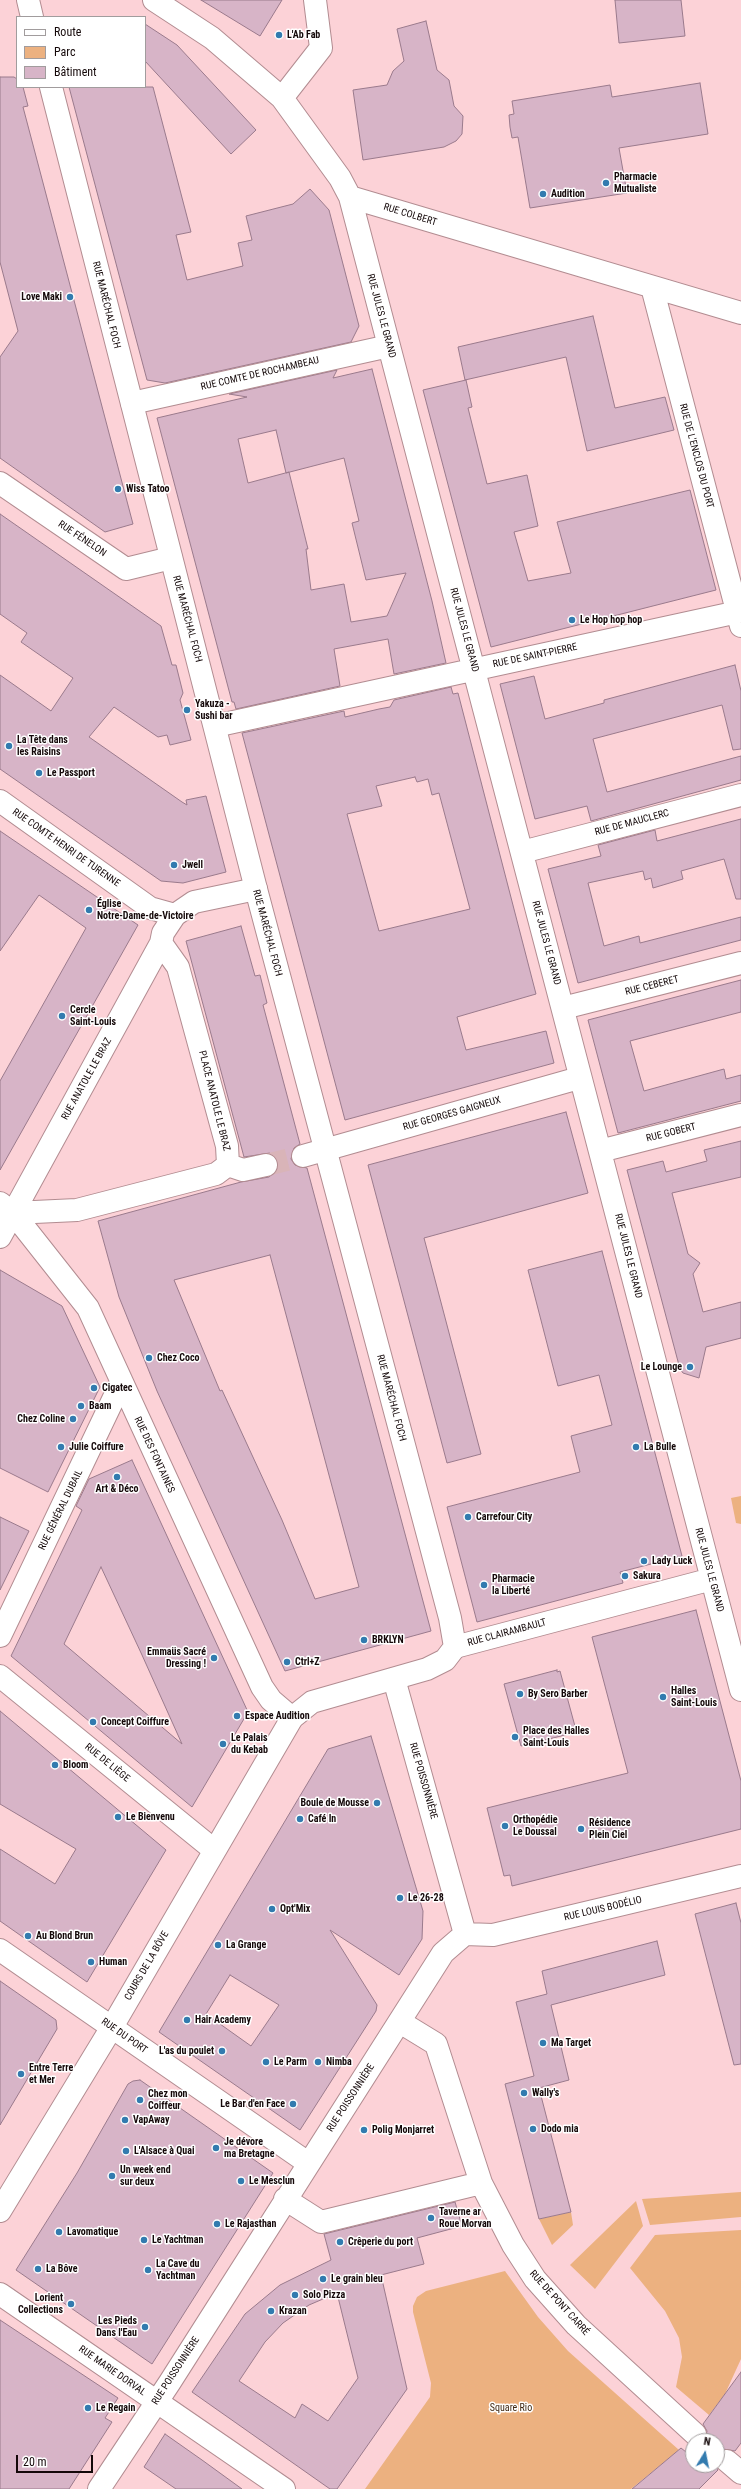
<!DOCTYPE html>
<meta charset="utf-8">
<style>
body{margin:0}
#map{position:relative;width:741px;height:2489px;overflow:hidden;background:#fcd2d7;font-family:"Roboto Condensed",sans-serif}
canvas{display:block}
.legend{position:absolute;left:16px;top:16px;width:130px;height:72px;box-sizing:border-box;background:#fff;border:1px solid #a19c9d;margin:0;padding:5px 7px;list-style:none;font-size:12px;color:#140809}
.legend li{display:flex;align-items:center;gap:8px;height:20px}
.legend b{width:20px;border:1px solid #a19c9d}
.north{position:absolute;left:685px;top:2433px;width:40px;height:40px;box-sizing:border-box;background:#fff;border:1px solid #a19c9d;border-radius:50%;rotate:10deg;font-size:11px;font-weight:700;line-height:16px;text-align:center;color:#140809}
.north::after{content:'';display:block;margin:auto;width:14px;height:18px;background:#327baf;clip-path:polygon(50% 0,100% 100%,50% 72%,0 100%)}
.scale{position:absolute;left:16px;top:2455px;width:77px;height:18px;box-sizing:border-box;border:2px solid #140809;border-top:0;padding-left:5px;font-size:12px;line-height:14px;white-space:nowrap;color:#140809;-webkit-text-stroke:3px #fff;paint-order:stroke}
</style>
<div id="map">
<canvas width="741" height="2489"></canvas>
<ul class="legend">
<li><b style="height:5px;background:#fff"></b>Route</li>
<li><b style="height:11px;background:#ecb180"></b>Parc</li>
<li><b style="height:11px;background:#d7b4c7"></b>Bâtiment</li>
</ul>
<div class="north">N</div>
<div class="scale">20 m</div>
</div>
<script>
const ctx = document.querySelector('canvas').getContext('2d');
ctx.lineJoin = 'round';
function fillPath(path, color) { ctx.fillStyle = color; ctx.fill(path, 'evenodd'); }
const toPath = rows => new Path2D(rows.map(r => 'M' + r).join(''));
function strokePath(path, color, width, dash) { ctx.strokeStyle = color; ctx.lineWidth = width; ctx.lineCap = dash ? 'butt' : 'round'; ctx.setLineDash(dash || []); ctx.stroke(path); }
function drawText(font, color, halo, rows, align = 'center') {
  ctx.font = font + ' "Roboto Condensed",sans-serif'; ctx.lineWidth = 3; ctx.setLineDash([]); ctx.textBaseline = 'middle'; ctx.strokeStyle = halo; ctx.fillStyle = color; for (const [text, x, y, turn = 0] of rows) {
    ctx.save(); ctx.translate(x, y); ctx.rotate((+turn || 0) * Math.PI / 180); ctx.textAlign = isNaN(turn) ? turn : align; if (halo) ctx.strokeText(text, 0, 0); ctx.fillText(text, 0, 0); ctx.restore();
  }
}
const green = toPath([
 [741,1496,741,1524,736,1523,731,1498],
 [741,2192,741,2217,650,2225,642,2199],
 [636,2201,643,2226,595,2289,570,2265],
 [571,2212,573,2225,552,2245,539,2219],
 [741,2230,741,2359,725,2394,709,2415,676,2387,682,2357,679,2338,665,2311,630,2268,655,2235],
 [505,2271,538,2317,568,2351,679,2450,631,2489,365,2489,430,2397,431,2383,413,2312,413,2306,417,2297,426,2291]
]);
const building = toPath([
 [201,0,282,0,260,36,201,0],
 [615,0,681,0,685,36,619,43,615,0],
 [426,21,437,70,449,80,454,106,463,116,462,134,456,141,444,147,363,160,353,90,387,85,393,71,404,61,397,29,426,21],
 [145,24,177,45,256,130,231,154,145,61,145,24],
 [0,77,14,77,17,79,17,87,23,87,28,106,23,107,133,524,105,532,0,458,0,357,18,331,0,262,0,77],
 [700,83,708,134,619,148,627,193,530,208,518,137,512,138,510,127,509,115,514,114,512,101,610,85,612,97,700,83],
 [69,87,153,87,191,232,176,235,187,280,243,266,238,243,252,240,246,216,293,204,310,189,329,210,359,326,351,342,165,383,147,380,69,87],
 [593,316,615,408,665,397,674,430,587,451,566,357,465,380,458,347,593,316],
 [372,369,432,601,446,663,394,674,388,639,334,649,340,686,236,709,234,702,232,702,157,418,247,397,229,394,337,370,333,378,372,369],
 [276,430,286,473,344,458,359,521,352,523,366,580,406,573,387,616,351,622,344,584,311,590,306,549,308,549,289,472,248,483,238,439,276,430],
 [466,380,472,407,468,408,487,484,527,475,538,526,514,532,528,581,571,573,557,522,690,490,716,590,491,647,423,390,466,380],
 [0,514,161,626,172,665,176,665,183,693,180,700,191,740,170,745,167,735,158,737,114,707,89,737,182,802,187,805,186,800,206,796,226,872,183,883,161,881,0,769,0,675,51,711,73,678,21,642,27,633,0,614,0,514],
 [735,665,741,691,741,749,733,750,722,705,593,739,607,792,741,756,741,780,591,821,587,806,535,819,500,684,534,676,545,719,604,703,604,700,735,665],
 [451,687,453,694,458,693,536,994,457,1017,466,1050,546,1031,554,1063,345,1120,242,733,344,711,345,717,379,709,390,707,394,700,451,687],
 [415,777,417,782,428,779,432,795,439,793,470,909,379,931,347,814,382,806,376,786,415,777],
 [741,819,741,899,736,899,724,859,681,871,683,879,653,888,651,878,645,880,643,871,588,883,604,946,639,936,640,943,741,917,741,940,578,983,548,869,601,856,598,845,655,830,657,841,741,819],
 [0,831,138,925,0,1170,0,1081,86,928,39,895,0,951,0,831],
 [241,926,255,976,260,975,267,1003,263,1005,300,1144,294,1148,291,1159,295,1165,307,1168,431,1631,285,1671,157,1391,119,1297,98,1221,241,1182,269,1177,278,1169,278,1162,270,1153,244,1157,186,941,241,926],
 [270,1255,359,1587,315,1599,282,1520,222,1390,220,1391,174,1280,270,1255],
 [741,980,741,1012,630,1041,644,1091,724,1069,726,1079,741,1075,741,1101,618,1133,588,1020,741,980],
 [566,1112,588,1193,424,1238,481,1454,447,1463,368,1165,566,1112],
 [741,1141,741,1177,672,1193,688,1254,700,1263,693,1274,703,1312,741,1302,741,1338,706,1347,699,1378,683,1373,680,1369,627,1170,663,1161,666,1172,707,1161,704,1150,741,1141],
 [602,1251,682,1556,620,1572,623,1583,477,1622,447,1507,580,1472,571,1436,612,1425,599,1375,558,1386,528,1270,602,1251],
 [0,1270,62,1306,100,1387,48,1492,0,1468,0,1270],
 [132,1460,248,1712,192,1807,11,1656,82,1510,76,1506,89,1479,132,1460],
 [101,1567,142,1655,182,1744,64,1644,101,1567],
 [0,1517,29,1531,0,1590,0,1517],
 [696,1610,741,1781,741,1829,512,1886,510,1875,504,1876,487,1808,628,1773,592,1637,696,1610],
 [557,1670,557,1672,560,1671,576,1730,573,1733,521,1746,504,1684,557,1670],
 [0,1711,166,1850,87,1982,0,1921,0,1849,55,1884,76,1849,0,1804,0,1711],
 [371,1736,423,1911,422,1939,399,1975,330,1930,377,2005,376,2011,300,2130,159,2032,328,1749,371,1736],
 [230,1975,279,2005,251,2046,206,2014,230,1975],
 [736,1903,741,1923,741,2064,734,2065,695,1914,736,1903],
 [657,1941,665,1975,551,2005,569,2080,539,2088,571,2212,539,2219,505,2084,534,2076,516,2002,547,1994,542,1971,657,1941],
 [0,1981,56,2020,57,2029,0,2125,0,1981],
 [140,2080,273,2173,152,2364,16,2270,77,2173,128,2084,133,2081,140,2080],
 [455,2202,462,2226,417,2238,424,2264,381,2275,407,2389,337,2489,330,2489,192,2392,245,2314,280,2285,331,2260,324,2234,455,2202],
 [337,2293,358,2378,328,2421,302,2404,295,2418,239,2381,265,2342,283,2323,309,2305,337,2293],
 [0,2320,118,2398,105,2418,112,2422,69,2489,0,2489,0,2320],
 [741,2372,741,2443,735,2451,723,2449,717,2454,717,2441,705,2441,707,2431,703,2424,741,2372],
 [165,2434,202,2460,242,2489,176,2489,144,2467,165,2434],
 [690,2445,693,2446,693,2465,715,2465,718,2470,699,2489,632,2489,681,2448,686,2452,690,2445]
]);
const streetTunnel = toPath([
 [266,1165,303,1156]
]);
const street = toPath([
 [154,0,212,38,282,98,340,178,350,197,741,1690],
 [282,98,321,48,315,0],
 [350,197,741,313],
 [652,287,741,626],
 [132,403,389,346],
 [0,483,126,569,171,558],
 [215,726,738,612],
 [0,801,150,908,175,915],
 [522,852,741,795],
 [563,1008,741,963],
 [600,1151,741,1115],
 [303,1156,579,1078],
 [228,1165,243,1170,266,1165],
 [0,1203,13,1213,88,1308,262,1687,271,1700,292,1718],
 [13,1213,77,1210,216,1174,228,1165,227,1146,178,967,161,943],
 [0,1237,161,943,163,933,175,915,194,902,256,889],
 [0,1636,121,1383],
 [455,1647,712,1579],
 [0,1676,214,1850],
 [394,1679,465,1934],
 [465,1934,493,1935,741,1876],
 [0,1950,308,2163],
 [400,2022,436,2044,481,2183,513,2245,535,2279,576,2325,695,2434],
 [285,2199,321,2222,481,2183],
 [0,2294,284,2489],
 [727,2461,741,2473],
 [99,2489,170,2382,443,1953,465,1934]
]);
const secondary = toPath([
 [28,0,32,17],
 [0,2211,112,2027,292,1718,312,1702,427,1669,445,1660,455,1647,450,1618,256,889,51,87]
]);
const markers = [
 [279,35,4,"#327baf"],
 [606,183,4,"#327baf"],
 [543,194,4,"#327baf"],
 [70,297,4,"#327baf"],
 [118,489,4,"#327baf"],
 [572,620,4,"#327baf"],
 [187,710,4,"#327baf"],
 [9,746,4,"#327baf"],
 [39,773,4,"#327baf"],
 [174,865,4,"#327baf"],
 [89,910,4,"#327baf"],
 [62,1016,4,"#327baf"],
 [149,1358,4,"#327baf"],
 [690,1367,4,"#327baf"],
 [94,1388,4,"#327baf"],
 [81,1406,4,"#327baf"],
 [73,1419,4,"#327baf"],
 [61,1447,4,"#327baf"],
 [636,1447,4,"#327baf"],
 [117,1477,4,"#327baf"],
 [468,1517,4,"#327baf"],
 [644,1561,4,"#327baf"],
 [625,1576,4,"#327baf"],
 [484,1585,4,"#327baf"],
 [364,1640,4,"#327baf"],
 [214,1658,4,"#327baf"],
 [287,1662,4,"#327baf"],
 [520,1694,4,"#327baf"],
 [663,1697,4,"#327baf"],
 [237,1716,4,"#327baf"],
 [93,1722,4,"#327baf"],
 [515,1737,4,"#327baf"],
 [223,1744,4,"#327baf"],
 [55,1765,4,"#327baf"],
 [377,1803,4,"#327baf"],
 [118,1817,4,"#327baf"],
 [300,1819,4,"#327baf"],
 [505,1826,4,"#327baf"],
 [581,1829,4,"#327baf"],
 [400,1898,4,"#327baf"],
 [272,1909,4,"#327baf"],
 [28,1936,4,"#327baf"],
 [218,1945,4,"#327baf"],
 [91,1962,4,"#327baf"],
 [187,2020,4,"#327baf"],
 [543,2043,4,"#327baf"],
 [222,2051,4,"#327baf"],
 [266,2062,4,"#327baf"],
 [318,2062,4,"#327baf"],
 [21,2074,4,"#327baf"],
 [524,2093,4,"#327baf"],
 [140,2100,4,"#327baf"],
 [293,2104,4,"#327baf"],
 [125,2120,4,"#327baf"],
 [533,2129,4,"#327baf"],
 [364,2130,4,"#327baf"],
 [216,2148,4,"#327baf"],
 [126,2151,4,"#327baf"],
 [112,2176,4,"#327baf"],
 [241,2181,4,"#327baf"],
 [431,2218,4,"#327baf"],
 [217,2224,4,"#327baf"],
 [59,2232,4,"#327baf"],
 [144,2240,4,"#327baf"],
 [340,2242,4,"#327baf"],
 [38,2269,4,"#327baf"],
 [148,2270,4,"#327baf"],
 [323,2279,4,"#327baf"],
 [295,2295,4,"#327baf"],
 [71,2304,4,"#327baf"],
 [271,2311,4,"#327baf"],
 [145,2327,4,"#327baf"],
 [88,2408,4,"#327baf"]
];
const poiNames = [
 ["L'Ab Fab",287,35],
 ["Pharmacie",614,177],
 ["Mutualiste",614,189],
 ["Audition",551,194],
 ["Love Maki",62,297,"right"],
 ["Wiss Tatoo",126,489],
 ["Le Hop hop hop",580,620],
 ["Yakuza -",195,704],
 ["Sushi bar",195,716],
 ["La Tête dans",17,740],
 ["les Raisins",17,752],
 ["Le Passport",47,773],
 ["Jwell",182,865],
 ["Église",97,904],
 ["Notre-Dame-de-Victoire",97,916],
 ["Cercle",70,1010],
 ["Saint-Louis",70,1022],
 ["Chez Coco",157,1358],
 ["Le Lounge",682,1367,"right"],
 ["Cigatec",102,1388],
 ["Baam",89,1406],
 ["Chez Coline",65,1419,"right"],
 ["Julie Coiffure",69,1447],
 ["La Bulle",644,1447],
 ["Art & Déco",117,1489,"center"],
 ["Carrefour City",476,1517],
 ["Lady Luck",652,1561],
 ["Sakura",633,1576],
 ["Pharmacie",492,1579],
 ["la Liberté",492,1591],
 ["BRKLYN",372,1640],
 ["Emmaüs Sacré",206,1652,"right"],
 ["Dressing !",206,1664,"right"],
 ["Ctrl+Z",295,1662],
 ["Halles",671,1691],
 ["Saint-Louis",671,1703],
 ["By Sero Barber",528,1694],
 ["Espace Audition",245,1716],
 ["Concept Coiffure",101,1722],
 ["Place des Halles",523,1731],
 ["Saint-Louis",523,1743],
 ["Le Palais",231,1738],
 ["du Kebab",231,1750],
 ["Bloom",63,1765],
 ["Boule de Mousse",369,1803,"right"],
 ["Le Bienvenu",126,1817],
 ["Café In",308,1819],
 ["Orthopédie",513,1820],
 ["Le Doussal",513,1832],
 ["Résidence",589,1823],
 ["Plein Ciel",589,1835],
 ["Le 26-28",408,1898],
 ["Opt'Mix",280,1909],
 ["Au Blond Brun",36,1936],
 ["La Grange",226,1945],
 ["Human",99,1962],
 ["Hair Academy",195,2020],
 ["Ma Target",551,2043],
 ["L'as du poulet",214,2051,"right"],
 ["Le Parm",274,2062],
 ["Nimba",326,2062],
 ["Entre Terre",29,2068],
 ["et Mer",29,2080],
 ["Wally's",532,2093],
 ["Chez mon",148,2094],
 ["Coiffeur",148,2106],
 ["Le Bar d'en Face",285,2104,"right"],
 ["VapAway",133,2120],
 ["Dodo mia",541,2129],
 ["Polig Monjarret",372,2130],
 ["Je dévore",224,2142],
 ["ma Bretagne",224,2154],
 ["L'Alsace à Quai",134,2151],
 ["Un week end",120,2170],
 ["sur deux",120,2182],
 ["Le Mesclun",249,2181],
 ["Taverne ar",439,2212],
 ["Roue Morvan",439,2224],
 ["Le Rajasthan",225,2224],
 ["Lavomatique",67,2232],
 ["Le Yachtman",152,2240],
 ["Crêperie du port",348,2242],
 ["La Cave du",156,2264],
 ["Yachtman",156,2276],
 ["La Bôve",46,2269],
 ["Le grain bleu",331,2279],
 ["Solo Pizza",303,2295],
 ["Lorient",63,2298,"right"],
 ["Collections",63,2310,"right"],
 ["Krazan",279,2311],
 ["Les Pieds",137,2321,"right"],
 ["Dans l'Eau",137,2333,"right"],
 ["Le Regain",96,2408]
];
const streetNames = [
 ["RUE COLBERT",410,215,17],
 ["RUE MARÉCHAL FOCH",106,305,76],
 ["RUE JULES LE GRAND",381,316,75],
 ["RUE COMTE DE ROCHAMBEAU",260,374,-13],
 ["RUE DE L'ENCLOS DU PORT",696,456,75],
 ["RUE FÉNELON",82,539,34],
 ["RUE MARÉCHAL FOCH",187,619,75],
 ["RUE JULES LE GRAND",464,630,75],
 ["RUE DE SAINT-PIERRE",535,656,-12],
 ["RUE DE MAUCLERC",632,823,-15],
 ["RUE COMTE HENRI DE TURENNE",66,848,35],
 ["RUE MARÉCHAL FOCH",267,933,75],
 ["RUE JULES LE GRAND",546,943,75],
 ["RUE CEBERET",652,986,-14],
 ["RUE ANATOLE LE BRAZ",87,1079,-61],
 ["PLACE ANATOLE LE BRAZ",214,1101,76],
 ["RUE GEORGES GAIGNEUX",452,1114,-16],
 ["RUE GOBERT",671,1133,-14],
 ["RUE JULES LE GRAND",628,1256,76],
 ["RUE MARÉCHAL FOCH",391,1398,75],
 ["RUE DES FONTAINES",154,1455,65],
 ["RUE GÉNÉRAL DUBAIL",61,1510,-64],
 ["RUE JULES LE GRAND",709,1570,75],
 ["RUE CLAIRAMBAULT",507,1633,-15],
 ["RUE DE LIÈGE",107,1763,39],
 ["RUE POISSONNIÈRE",423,1781,74],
 ["RUE LOUIS BODÉLIO",603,1909,-13],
 ["COURS DE LA BÔVE",147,1966,-60],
 ["RUE DU PORT",124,2036,35],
 ["RUE POISSONNIÈRE",351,2098,-57],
 ["RUE DE PONT CARRÉ",559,2303,48],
 ["RUE MARIE DORVAL",112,2371,35],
 ["RUE POISSONNIÈRE",176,2371,-57]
];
const parkNames = [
 ["Square Rio",511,2408]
];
fillPath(green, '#ecb180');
fillPath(building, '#d7b4c7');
strokePath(building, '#9a7a8c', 1);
strokePath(streetTunnel, '#d9b4b8', 22, [22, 11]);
strokePath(street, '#b28c91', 24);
strokePath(secondary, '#b28c91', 24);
strokePath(street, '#fff', 22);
strokePath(secondary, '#fff', 22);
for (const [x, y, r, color] of markers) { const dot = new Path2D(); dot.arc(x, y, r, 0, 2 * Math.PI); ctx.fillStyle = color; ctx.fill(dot); strokePath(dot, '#fff', 1.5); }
drawText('bold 10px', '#140809', '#fff', poiNames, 'left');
drawText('10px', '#140809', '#fff', streetNames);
drawText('10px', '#3f2711', '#fff', parkNames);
</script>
